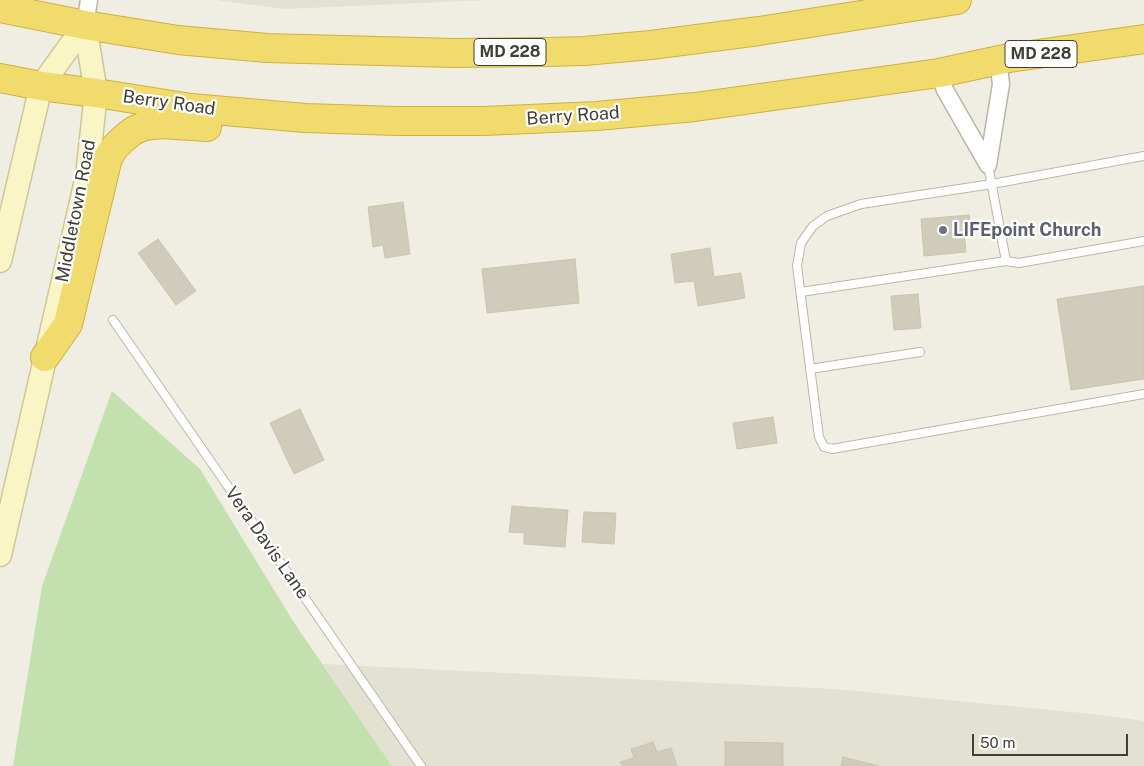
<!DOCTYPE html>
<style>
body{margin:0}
#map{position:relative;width:1144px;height:766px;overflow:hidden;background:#f0eee3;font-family:"Public Sans",sans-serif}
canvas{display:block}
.scale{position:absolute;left:972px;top:734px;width:156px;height:22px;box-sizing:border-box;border:2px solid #413e34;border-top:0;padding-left:6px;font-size:15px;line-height:18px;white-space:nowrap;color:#413e34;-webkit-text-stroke:4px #fff;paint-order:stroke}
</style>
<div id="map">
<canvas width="1144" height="766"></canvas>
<div class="scale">50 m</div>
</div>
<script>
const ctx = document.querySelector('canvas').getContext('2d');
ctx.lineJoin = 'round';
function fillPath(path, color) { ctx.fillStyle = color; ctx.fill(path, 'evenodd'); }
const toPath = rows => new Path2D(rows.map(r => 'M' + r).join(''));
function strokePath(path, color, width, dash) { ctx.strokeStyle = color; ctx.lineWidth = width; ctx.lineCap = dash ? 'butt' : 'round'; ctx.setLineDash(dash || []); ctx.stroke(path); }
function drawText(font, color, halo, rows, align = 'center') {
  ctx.font = font + ' "Public Sans",sans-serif'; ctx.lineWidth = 4.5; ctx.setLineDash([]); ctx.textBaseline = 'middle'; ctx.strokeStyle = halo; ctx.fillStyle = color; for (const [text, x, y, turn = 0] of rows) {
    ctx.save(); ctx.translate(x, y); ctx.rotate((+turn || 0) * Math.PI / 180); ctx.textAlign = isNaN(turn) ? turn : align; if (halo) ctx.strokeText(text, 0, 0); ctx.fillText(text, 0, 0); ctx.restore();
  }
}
const residential = toPath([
 [216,0,489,0,285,9],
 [323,664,836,689,1092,714,1144,721,1144,766,392,766]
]);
const green = toPath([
 [112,391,200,469,293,621,392,766,13,766,42,586]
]);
const building = toPath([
 [403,202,410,254,385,258,383,245,373,247,368,207,403,202],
 [969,215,971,231,964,231,966,252,924,256,921,219,969,215],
 [158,239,196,291,176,305,138,253,158,239],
 [710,248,714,277,741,273,745,298,698,306,694,281,675,283,671,254,710,248],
 [575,259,579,303,487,313,482,269,575,259],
 [1144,286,1144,379,1071,390,1057,299,1144,286],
 [918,294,921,328,894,330,891,296,918,294],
 [300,409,324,460,294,474,270,423,300,409],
 [773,417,777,443,737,449,733,423,773,417],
 [512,506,568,510,565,547,524,544,524,533,509,532,512,506],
 [584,512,616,513,614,544,582,542,584,512],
 [653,742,657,752,671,748,677,766,622,766,620,762,634,758,631,749,653,742],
 [725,742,783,743,783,766,725,766,725,742],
 [843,757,879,766,841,766,843,757]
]);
const lane = toPath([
 [1144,156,992,184,861,204,827,216,813,226,801,243,797,266,819,437,824,447,832,449,1144,394],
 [988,165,1006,261,1019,263,1144,241],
 [801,292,1006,261],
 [113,320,421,766],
 [810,369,920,352]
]);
const street = toPath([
 [85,25,89,0],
 [939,73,945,90,988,165],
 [988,165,1001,84,998,60]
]);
const secondary = toPath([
 [0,261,41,86,85,25],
 [0,555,87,176,96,93,85,25]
]);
const highway = toPath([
 [0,8,85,25,178,40,267,48,454,53,547,52,584,51,651,45,759,31,957,0],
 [0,78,41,86,96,93,191,108,305,118,397,121,484,121,597,116,695,107,939,73,1009,58,1144,39],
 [45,357,68,324,108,158,114,148,122,140,133,131,144,126,161,124,207,127]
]);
const markers = [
 [943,230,5,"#6b7280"]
];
const shields = [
 [510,52,72],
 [1041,54,72]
];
const shieldNames = [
 ["MD 228",510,52],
 ["MD 228",1041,54]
];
const streetNames = [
 ["Berry Road",169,103,8],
 ["Berry Road",573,116,-4],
 ["Middletown Road",76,211,-79],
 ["Vera Davis Lane",267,543,55]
];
const worshipNames = [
 ["LIFEpoint Church",953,230]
];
fillPath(residential, '#e3e1d2');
fillPath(green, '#c2e1af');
fillPath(building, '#d0cbba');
strokePath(building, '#cac4ae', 1);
strokePath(lane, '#bab7a7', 10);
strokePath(street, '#bab7a7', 19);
strokePath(secondary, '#ccc796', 25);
strokePath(highway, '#cfb13e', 30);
strokePath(lane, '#fff', 8);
strokePath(street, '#fff', 16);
strokePath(secondary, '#f9f5c4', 22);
strokePath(highway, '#f1db6d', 28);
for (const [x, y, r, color] of markers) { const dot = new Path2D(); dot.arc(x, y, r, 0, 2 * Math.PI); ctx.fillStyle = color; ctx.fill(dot); strokePath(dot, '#fff', 2); }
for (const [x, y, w] of shields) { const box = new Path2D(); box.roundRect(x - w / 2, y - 13.5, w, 27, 4); ctx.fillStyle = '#fff'; ctx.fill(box); strokePath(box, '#413e34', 1); }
drawText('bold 16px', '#413e34', null, shieldNames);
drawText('18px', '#413e34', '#fff', streetNames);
drawText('bold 18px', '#5b616d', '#fff', worshipNames, 'left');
</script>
